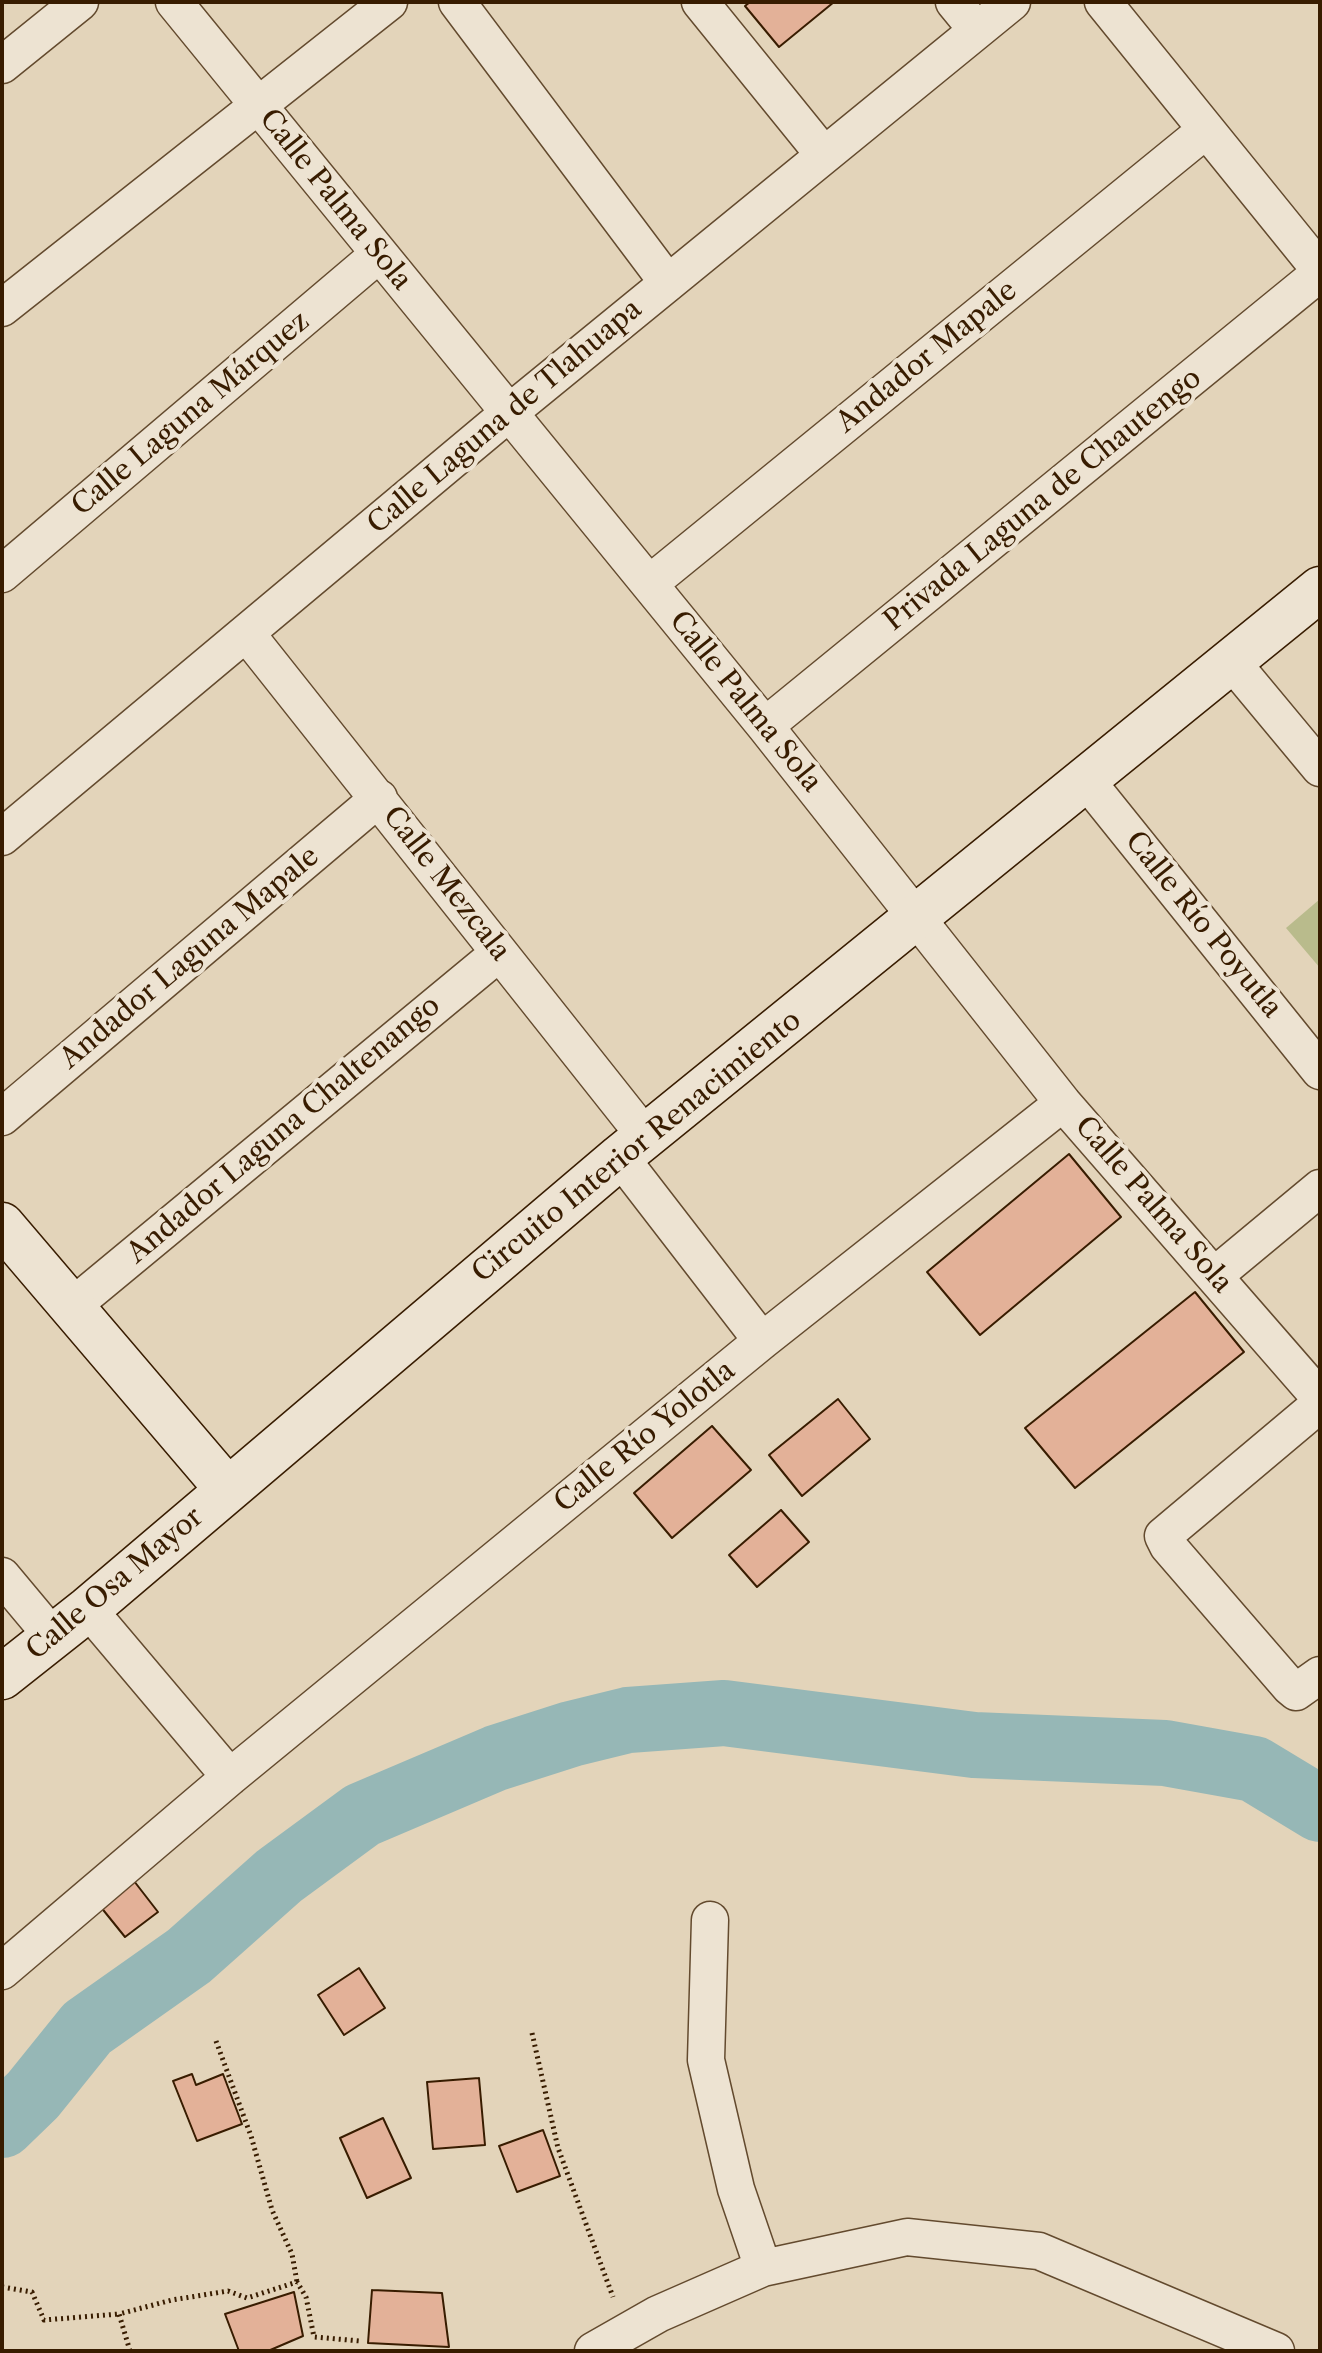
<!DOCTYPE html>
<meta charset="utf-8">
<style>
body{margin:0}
#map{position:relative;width:1322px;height:2353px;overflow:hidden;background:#e3d4ba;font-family:"Libre Caslon Text",serif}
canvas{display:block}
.frame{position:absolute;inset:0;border:4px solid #381c00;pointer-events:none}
</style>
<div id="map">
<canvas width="1322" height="2353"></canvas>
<div class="frame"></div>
</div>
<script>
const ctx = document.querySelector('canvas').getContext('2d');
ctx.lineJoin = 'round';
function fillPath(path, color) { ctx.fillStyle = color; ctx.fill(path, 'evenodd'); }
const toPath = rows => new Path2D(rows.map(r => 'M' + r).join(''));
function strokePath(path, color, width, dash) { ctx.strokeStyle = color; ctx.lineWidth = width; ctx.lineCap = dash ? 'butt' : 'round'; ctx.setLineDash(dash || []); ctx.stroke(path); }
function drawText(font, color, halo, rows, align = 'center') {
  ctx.font = font + ' "Libre Caslon Text",serif'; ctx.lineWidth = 8; ctx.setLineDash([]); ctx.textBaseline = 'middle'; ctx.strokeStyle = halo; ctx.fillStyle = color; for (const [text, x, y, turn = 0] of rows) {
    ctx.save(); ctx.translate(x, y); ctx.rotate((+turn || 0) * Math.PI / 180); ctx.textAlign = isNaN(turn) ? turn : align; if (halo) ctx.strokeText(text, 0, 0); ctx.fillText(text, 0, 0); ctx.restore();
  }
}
const green = toPath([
 [1320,899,1320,968,1286,928]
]);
const river = toPath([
 [2,2125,33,2095,87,2028,189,1956,279,1876,362,1815,496,1758,571,1734,628,1720,724,1713,974,1745,1165,1753,1254,1769,1320,1809]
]);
const building = toPath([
 [750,2,834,2,779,47,745,6,750,2],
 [1069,1154,1121,1217,980,1335,927,1272,1069,1154],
 [1195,1292,1244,1352,1075,1488,1025,1428,1195,1292],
 [838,1399,870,1439,802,1496,769,1455,838,1399],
 [712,1426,751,1470,672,1538,634,1493,712,1426],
 [781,1510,809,1542,757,1587,729,1555,781,1510],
 [134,1881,158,1912,125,1937,100,1906,134,1881],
 [359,1968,385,2008,344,2035,318,1995,359,1968],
 [192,2074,196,2085,223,2074,242,2124,197,2141,173,2081,192,2074],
 [479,2078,485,2145,433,2149,427,2082,479,2078],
 [383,2118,411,2178,367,2198,340,2138,383,2118],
 [543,2130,560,2176,517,2192,499,2146,543,2130],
 [372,2290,442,2293,449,2347,368,2343,372,2290],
 [294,2292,303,2336,268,2351,239,2351,225,2314,294,2292]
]);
const path = toPath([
 [532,2033,558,2148,613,2297],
 [216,2041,251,2136,272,2210,292,2254,297,2282],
 [2,2287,32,2292,44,2320,119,2314],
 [130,2351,119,2314,172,2300,228,2291,247,2298,297,2282,306,2297,314,2337,360,2341]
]);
const street = toPath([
 [174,2,765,726,1063,1103,1320,1398],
 [457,2,668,283],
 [700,2,824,155],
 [954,2,977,30],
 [1103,2,1320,270],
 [2,65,80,2],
 [2,308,389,2],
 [2,574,379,254],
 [649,584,1206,130],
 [246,633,645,1136],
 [1231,661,1320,768],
 [765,726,1320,273],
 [1086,780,1320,1071],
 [2,837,510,412,1012,2],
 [2,1117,379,798],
 [620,1157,762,1341],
 [1214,1276,1320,1188],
 [70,1308,499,953],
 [1320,1404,1163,1536,1168,1546,1290,1687,1296,1692,1320,1675],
 [2,1576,53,1637],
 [88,1609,230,1777],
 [710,1920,706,2060,736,2189,763,2268],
 [2,1971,230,1777,762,1341,1063,1103],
 [593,2351,658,2314,763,2268,907,2237,1039,2251,1276,2351]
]);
const secondary = toPath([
 [2,1225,228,1490],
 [2,1677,88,1609,620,1157,1320,589]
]);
const streetNames = [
 ["Calle Palma Sola",335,200,51],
 ["Andador Mapale",927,357,-39],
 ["Calle Laguna Márquez",191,414,-40],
 ["Calle Laguna de Tlahuapa",505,417,-40],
 ["Privada Laguna de Chautengo",1043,500,-39],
 ["Calle Palma Sola",745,702,51],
 ["Calle Mezcala",446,884,52],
 ["Calle Río Poyutla",1203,925,51],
 ["Andador Laguna Mapale",190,958,-40],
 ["Andador Laguna Chaltenango",284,1130,-40],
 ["Circuito Interior Renacimiento",637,1147,-39],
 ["Calle Palma Sola",1153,1205,49],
 ["Calle Río Yolotla",645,1437,-39],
 ["Calle Osa Mayor",115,1584,-40]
];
fillPath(green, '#b9bb8c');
strokePath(river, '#96b7b6', 66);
fillPath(building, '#e3b198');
strokePath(building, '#381c00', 2);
strokePath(street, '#634a2e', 39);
strokePath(secondary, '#381c00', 47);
strokePath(path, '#381c00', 5, [2, 4]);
strokePath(street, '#ede3d2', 36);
strokePath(secondary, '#ede3d2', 44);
drawText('28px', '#381c00', '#ede3d2', streetNames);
</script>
